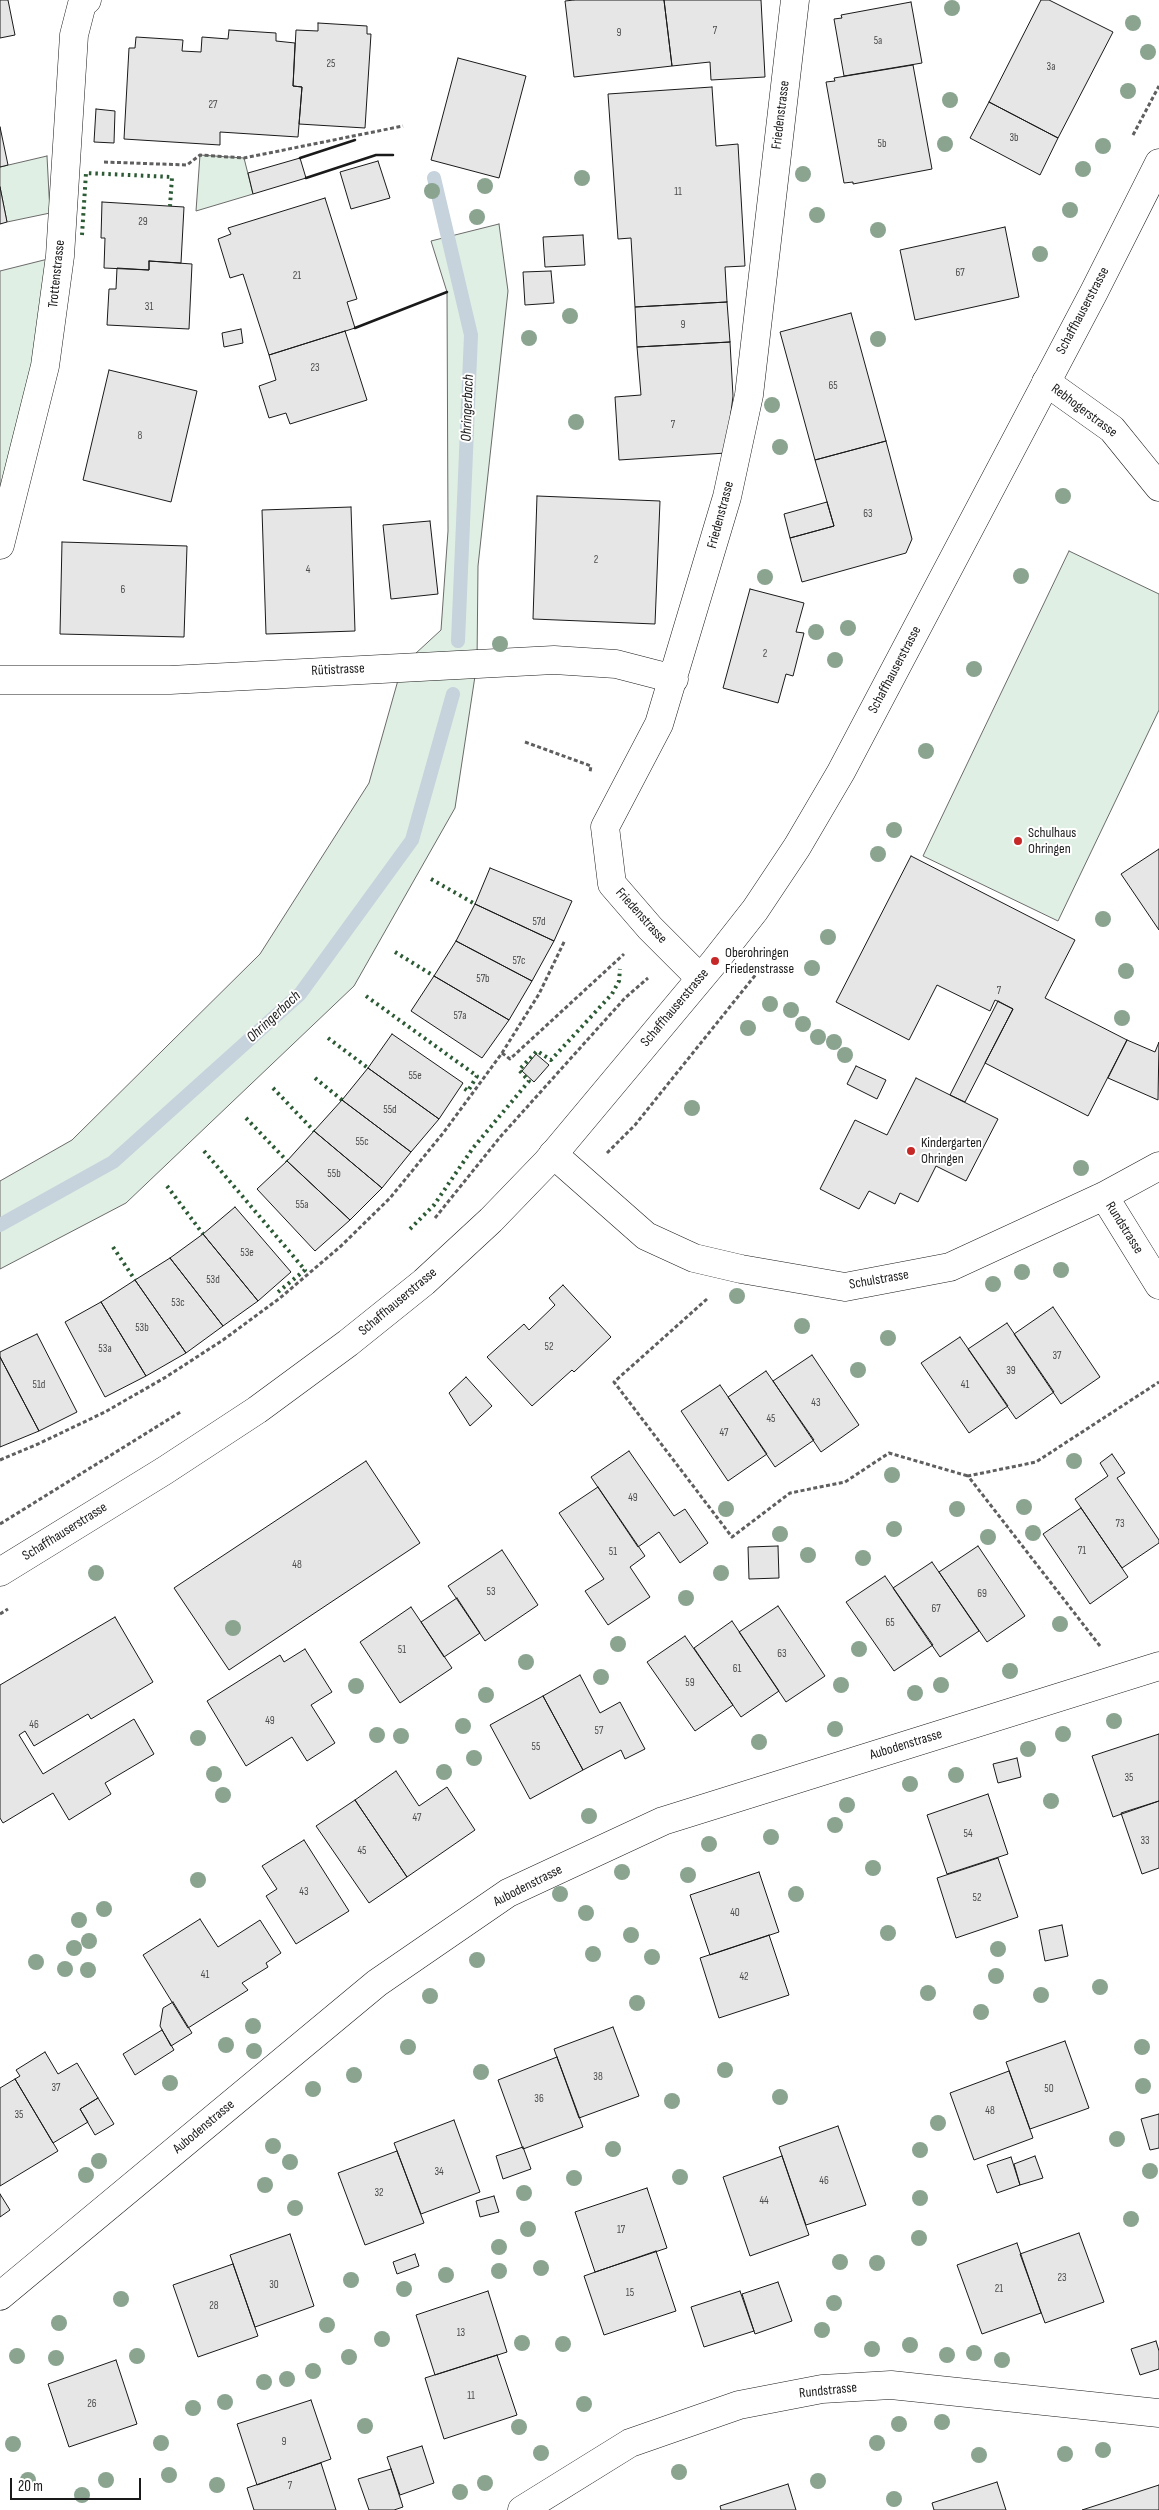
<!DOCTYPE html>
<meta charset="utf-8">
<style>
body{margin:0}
#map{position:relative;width:1159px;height:2510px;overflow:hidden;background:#fff;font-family:"Sofia Sans Condensed",sans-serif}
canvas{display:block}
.scale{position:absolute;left:10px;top:2478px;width:131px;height:22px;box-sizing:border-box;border:2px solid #1a1a1a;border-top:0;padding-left:6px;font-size:15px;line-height:18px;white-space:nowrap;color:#1a1a1a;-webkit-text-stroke:4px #fff;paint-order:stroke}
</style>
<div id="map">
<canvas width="1159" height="2510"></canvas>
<div class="scale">20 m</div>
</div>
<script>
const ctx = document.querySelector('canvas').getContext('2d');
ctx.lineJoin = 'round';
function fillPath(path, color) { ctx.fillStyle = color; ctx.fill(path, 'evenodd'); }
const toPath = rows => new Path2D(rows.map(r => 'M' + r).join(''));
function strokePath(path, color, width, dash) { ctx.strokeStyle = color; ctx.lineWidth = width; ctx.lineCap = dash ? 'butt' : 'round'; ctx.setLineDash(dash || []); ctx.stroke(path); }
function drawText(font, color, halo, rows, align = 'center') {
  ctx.font = font + ' "Sofia Sans Condensed",sans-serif'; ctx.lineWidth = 4; ctx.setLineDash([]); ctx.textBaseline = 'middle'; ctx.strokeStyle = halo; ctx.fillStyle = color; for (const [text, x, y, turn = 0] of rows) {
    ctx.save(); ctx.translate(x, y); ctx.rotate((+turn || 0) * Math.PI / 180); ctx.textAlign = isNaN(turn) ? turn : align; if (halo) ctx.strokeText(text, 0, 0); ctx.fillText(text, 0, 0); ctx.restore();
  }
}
const green = toPath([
 [200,155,244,158,253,194,196,211,200,155],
 [47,156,50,213,7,222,0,187,0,167,47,156],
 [499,224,508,291,478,566,477,663,455,808,354,986,126,1203,0,1269,0,1181,72,1140,260,954,369,783,402,666,441,630,448,531,447,292,431,241,499,224],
 [60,256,0,545,0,271,60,256],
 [1069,551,1159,594,1159,710,1058,921,923,856,1069,551]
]);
const stream = toPath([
 [434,178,471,335,458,641],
 [0,1225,113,1162,300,994,412,840,453,694]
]);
const building = toPath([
 [0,0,8,0,15,35,0,38,0,0],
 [574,0,664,0,672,66,574,77,565,1,574,0],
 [664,0,761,0,765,77,711,80,710,62,672,66,664,0],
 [1041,0,1049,0,1113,32,1058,138,989,102,1041,0],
 [911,2,922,63,844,76,834,19,842,18,841,15,911,2],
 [318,23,367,26,367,34,371,34,365,128,299,124,302,87,293,86,296,30,318,31,318,23],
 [229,30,276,33,276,41,295,43,293,86,302,87,298,137,220,132,220,145,124,139,129,48,135,48,136,37,183,40,182,51,201,52,202,37,228,39,229,30],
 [458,58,526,76,499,178,431,160,458,58],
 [913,65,932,169,853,184,853,182,844,183,826,82,835,81,834,78,913,65],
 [712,87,716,146,738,144,745,266,725,267,727,302,635,307,631,238,618,239,608,94,712,87],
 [989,102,1058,138,1040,175,970,138,989,102],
 [96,109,115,111,114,143,94,142,96,109],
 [0,127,8,165,0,167,0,127],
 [300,158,306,178,253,194,248,173,300,158],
 [378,161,390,198,351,209,340,172,378,161],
 [0,187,7,222,0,224,0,187],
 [325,198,357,299,347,302,355,328,269,355,243,274,230,278,218,239,231,234,228,228,325,198],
 [102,202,184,207,181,263,149,261,149,270,104,268,105,238,101,238,102,202],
 [1005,227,1019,297,915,320,900,250,1005,227],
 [583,235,585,265,545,267,543,237,583,235],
 [149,261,192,264,189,329,107,325,109,289,116,289,117,268,149,270,149,261],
 [551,271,554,303,525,305,523,272,551,271],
 [727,302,730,342,637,347,635,307,727,302],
 [851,313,886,441,815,460,780,332,851,313],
 [241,329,243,343,224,347,222,333,241,329],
 [345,331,367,400,290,424,286,413,269,418,259,386,276,380,269,355,345,331],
 [730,342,733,396,726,453,619,460,615,397,641,395,637,347,730,342],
 [109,370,197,391,171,502,83,480,109,370],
 [886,441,912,539,906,553,802,582,790,538,834,526,815,460,886,441],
 [537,496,660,501,655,624,533,619,537,496],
 [827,502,834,526,790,538,784,514,827,502],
 [351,507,355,631,266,634,262,510,351,507],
 [430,521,438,594,391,599,383,525,430,521],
 [62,542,187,546,184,637,60,634,62,542],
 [750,589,804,603,796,632,804,633,793,676,786,674,778,703,723,688,750,589],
 [1159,849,1159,930,1121,874,1159,849],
 [911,856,1075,940,1045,998,1127,1040,1088,1116,985,1063,1013,1009,995,1000,990,1011,937,985,909,1040,836,1002,911,856],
 [490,868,572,901,554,941,475,904,490,868],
 [475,904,554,941,532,981,456,941,475,904],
 [456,941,532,981,509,1020,434,976,456,941],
 [434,976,509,1020,482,1058,411,1011,434,976],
 [998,1001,1013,1009,965,1102,950,1095,998,1001],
 [392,1034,463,1083,439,1119,368,1068,392,1034],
 [1127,1040,1155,1052,1159,1042,1158,1100,1108,1078,1127,1040],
 [536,1054,549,1065,534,1082,522,1071,536,1054],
 [856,1066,886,1080,877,1099,847,1084,856,1066],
 [368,1068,439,1119,411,1152,342,1100,368,1068],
 [916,1078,998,1119,966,1181,936,1166,918,1202,900,1193,895,1204,869,1191,859,1209,820,1189,855,1120,887,1135,916,1078],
 [342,1100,411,1152,382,1188,314,1131,342,1100],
 [314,1131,382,1188,350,1220,287,1161,314,1131],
 [287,1161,350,1220,315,1251,257,1189,287,1161],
 [235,1207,291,1272,258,1301,203,1234,235,1207],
 [203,1234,258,1301,223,1326,170,1258,203,1234],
 [170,1258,223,1326,186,1353,135,1280,170,1258],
 [135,1280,186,1353,146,1376,101,1302,135,1280],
 [563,1285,611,1337,574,1372,572,1370,532,1406,487,1357,524,1324,529,1330,555,1305,549,1298,563,1285],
 [101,1302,146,1376,105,1397,65,1322,101,1302],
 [1053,1307,1100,1377,1061,1404,1014,1334,1053,1307],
 [1007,1323,1054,1392,1016,1419,968,1349,1007,1323],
 [37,1334,77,1412,39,1431,0,1357,0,1352,37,1334],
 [960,1337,1008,1406,969,1433,921,1363,960,1337],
 [812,1355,859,1425,821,1452,773,1381,812,1355],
 [0,1357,39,1431,0,1447,0,1357],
 [766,1371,814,1440,775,1467,728,1397,766,1371],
 [466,1377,492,1406,470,1426,449,1393,466,1377],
 [720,1385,767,1454,728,1481,681,1411,720,1385],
 [629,1451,674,1516,685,1509,708,1543,680,1563,659,1532,638,1547,591,1477,629,1451],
 [1112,1454,1125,1473,1117,1478,1159,1540,1159,1543,1122,1568,1075,1499,1108,1476,1100,1463,1112,1454],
 [366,1461,420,1543,229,1670,174,1588,366,1461],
 [598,1487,645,1556,630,1567,650,1597,608,1625,585,1591,604,1579,559,1513,598,1487],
 [1081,1508,1128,1577,1090,1604,1043,1534,1081,1508],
 [778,1546,779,1578,749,1579,748,1547,778,1546],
 [978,1546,1025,1616,987,1642,939,1572,978,1546],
 [502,1550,538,1605,485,1641,448,1586,502,1550],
 [932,1562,979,1631,940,1657,893,1588,932,1562],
 [885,1576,933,1645,894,1671,846,1602,885,1576],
 [457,1598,480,1633,444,1657,421,1622,457,1598],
 [778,1606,825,1676,786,1702,739,1632,778,1606],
 [411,1607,452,1668,400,1703,360,1642,411,1607],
 [115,1617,153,1682,91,1719,88,1714,34,1746,25,1731,19,1735,43,1774,134,1719,154,1754,105,1783,111,1794,69,1820,53,1793,3,1823,0,1818,0,1685,115,1617],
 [732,1621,779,1691,741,1717,694,1648,732,1621],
 [685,1636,733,1705,695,1731,647,1662,685,1636],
 [305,1649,332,1692,311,1705,335,1743,307,1761,292,1737,246,1766,207,1701,280,1655,284,1662,305,1649],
 [580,1675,600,1713,620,1702,645,1749,625,1759,621,1750,583,1770,543,1696,580,1675],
 [543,1696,583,1770,530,1799,490,1725,543,1696],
 [1159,1734,1159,1801,1113,1817,1092,1756,1159,1734],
 [1017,1758,1021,1777,998,1783,993,1764,1017,1758],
 [396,1771,419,1806,447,1787,475,1830,407,1877,355,1800,396,1771],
 [988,1794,1008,1854,947,1874,927,1815,988,1794],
 [355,1800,407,1877,369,1903,316,1826,355,1800],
 [1159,1801,1159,1868,1142,1874,1121,1813,1159,1801],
 [304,1840,349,1911,296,1944,266,1896,277,1889,262,1866,304,1840],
 [998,1858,1018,1917,956,1938,937,1878,998,1858],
 [759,1872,779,1932,710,1955,690,1895,759,1872],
 [200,1919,218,1947,260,1920,281,1953,266,1963,268,1967,242,1983,248,1990,188,2028,143,1955,200,1919],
 [1062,1925,1068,1956,1045,1961,1039,1930,1062,1925],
 [769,1935,789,1995,719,2018,700,1958,769,1935],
 [173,2002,192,2033,171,2046,160,2026,163,2008,173,2002],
 [613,2027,639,2096,579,2118,554,2049,613,2027],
 [162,2030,174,2050,135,2075,123,2054,162,2030],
 [1065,2041,1089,2108,1030,2129,1006,2062,1065,2041],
 [45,2052,58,2074,77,2063,98,2098,80,2109,88,2122,53,2143,15,2079,20,2076,16,2070,45,2052],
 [557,2057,583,2127,523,2149,498,2080,557,2057],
 [1009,2071,1033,2138,974,2160,950,2093,1009,2071],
 [15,2079,58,2151,0,2186,0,2088,15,2079],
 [98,2098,114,2124,95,2135,80,2109,98,2098],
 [1159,2114,1159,2148,1150,2150,1141,2119,1159,2114],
 [454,2120,480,2192,421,2214,394,2143,454,2120],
 [838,2126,866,2205,806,2225,779,2147,838,2126],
 [523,2147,531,2169,503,2179,496,2156,523,2147],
 [397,2151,424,2223,365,2245,338,2173,397,2151],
 [782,2156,809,2235,750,2256,723,2177,782,2156],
 [1035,2156,1043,2178,1020,2185,1014,2164,1035,2156],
 [1011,2157,1020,2185,997,2193,987,2165,1011,2157],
 [647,2188,667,2248,595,2272,575,2212,647,2188],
 [0,2194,10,2210,0,2217,0,2194],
 [494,2196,499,2212,480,2217,476,2201,494,2196],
 [1079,2233,1104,2302,1045,2323,1020,2254,1079,2233],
 [290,2234,314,2306,255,2327,230,2255,290,2234],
 [1017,2243,1041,2313,982,2334,957,2265,1017,2243],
 [656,2251,676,2311,604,2335,584,2276,656,2251],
 [415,2254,419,2266,397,2274,393,2262,415,2254],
 [233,2264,258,2336,198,2357,173,2285,233,2264],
 [778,2282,792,2321,755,2334,742,2294,778,2282],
 [488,2291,507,2352,435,2375,416,2315,488,2291],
 [740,2291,754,2331,704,2347,691,2307,740,2291],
 [1156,2341,1159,2351,1159,2369,1140,2375,1131,2349,1156,2341],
 [497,2355,517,2415,444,2439,425,2378,497,2355],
 [116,2360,137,2424,69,2447,48,2384,116,2360],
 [311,2400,331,2459,257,2485,237,2424,311,2400],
 [422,2446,434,2483,400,2495,387,2457,422,2446],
 [321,2463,336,2510,254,2510,247,2488,321,2463],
 [391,2469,403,2507,394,2510,369,2510,358,2479,391,2469],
 [997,2482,1006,2510,934,2510,932,2503,997,2482],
 [788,2484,796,2510,721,2510,720,2506,788,2484],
 [1159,2485,1159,2510,1082,2510,1159,2485]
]);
const path = toPath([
 [1133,135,1159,86],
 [104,162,187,165,200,155,244,158,403,126],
 [525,742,591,766,590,772],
 [502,1053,510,1059,624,954],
 [607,1153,635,1125,761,968],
 [435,1218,501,1136,625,998,648,978],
 [707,1299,614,1382,732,1537,790,1493,845,1482,889,1453,968,1476],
 [0,1460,38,1444,105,1412,166,1377,223,1340,280,1298,341,1246,390,1198,444,1132,502,1053,539,994,565,940],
 [0,1524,182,1411],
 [0,1614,8,1609],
 [1100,1646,968,1476,1036,1462,1159,1382]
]);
const minor = toPath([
 [1046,382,1112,429,1159,487],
 [0,545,45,366,60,256,74,35,82,4,87,0],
 [0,680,170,680,554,660,616,664,674,679],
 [700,978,650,928,612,884,605,827,659,724,727,497,749,395,795,0],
 [553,1154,646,1236,694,1258,741,1269,845,1287,950,1267,1104,1196,1159,1166],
 [1104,1196,1159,1285],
 [0,2296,377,1983,508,1893,663,1821,1159,1666],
 [522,2510,630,2443,739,2405,822,2389,891,2385,1159,2413]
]);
const primary = toPath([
 [0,1572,164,1471,257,1410,348,1343,424,1282,491,1220,547,1162,715,961,755,910,797,847,841,772,1094,292,1159,163]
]);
const hedge = toPath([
 [82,235,86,173,172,177,170,206],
 [431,879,475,904],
 [395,952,434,976],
 [366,996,477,1076,468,1091,461,1086],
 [328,1038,368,1068],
 [315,1078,342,1100],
 [273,1088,314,1131],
 [246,1118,287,1161],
 [204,1151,305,1270,278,1292],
 [167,1186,203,1234],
 [410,1229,434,1205,473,1148,529,1081,519,1070,537,1051,551,1060,612,994,619,981,620,969],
 [113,1247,135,1280]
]);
const wall = toPath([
 [300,158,355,140],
 [306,178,376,155,393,155],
 [355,328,447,292]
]);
const trees = [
 [952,8],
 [1133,23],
 [1148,52],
 [1128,91],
 [950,100],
 [945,144],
 [1103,146],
 [1083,169],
 [803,174],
 [582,178],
 [485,186],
 [432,191],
 [1070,210],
 [817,215],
 [477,217],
 [878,230],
 [1040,254],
 [570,316],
 [529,338],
 [878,339],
 [772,405],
 [576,422],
 [780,447],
 [1063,496],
 [1021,576],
 [765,577],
 [848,628],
 [816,632],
 [500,644],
 [835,660],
 [974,669],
 [926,751],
 [894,830],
 [878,854],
 [1103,919],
 [828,937],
 [812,968],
 [1126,971],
 [770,1004],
 [791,1010],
 [1122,1018],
 [803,1024],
 [748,1028],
 [818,1037],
 [834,1042],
 [845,1055],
 [692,1108],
 [1081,1168],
 [1061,1270],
 [1022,1272],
 [993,1284],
 [737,1296],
 [802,1326],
 [888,1338],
 [858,1370],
 [1074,1461],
 [892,1475],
 [1024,1507],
 [726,1509],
 [957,1509],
 [894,1529],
 [1033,1533],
 [780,1534],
 [988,1537],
 [808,1555],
 [863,1558],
 [96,1573],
 [721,1573],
 [686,1598],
 [1060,1624],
 [233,1628],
 [618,1644],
 [859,1649],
 [526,1662],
 [1010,1671],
 [601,1677],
 [841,1685],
 [941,1685],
 [356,1686],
 [915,1693],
 [486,1695],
 [1114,1721],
 [463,1726],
 [835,1729],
 [1063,1734],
 [377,1735],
 [401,1736],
 [198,1738],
 [759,1742],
 [1028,1749],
 [474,1758],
 [444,1772],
 [214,1774],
 [956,1775],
 [910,1784],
 [223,1795],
 [1051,1801],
 [847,1805],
 [589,1816],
 [835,1825],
 [771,1837],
 [709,1844],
 [873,1868],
 [622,1872],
 [688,1875],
 [198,1880],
 [560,1894],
 [796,1894],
 [104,1909],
 [586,1913],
 [79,1920],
 [888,1933],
 [631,1935],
 [89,1941],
 [74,1948],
 [998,1949],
 [593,1954],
 [652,1957],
 [477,1960],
 [36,1962],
 [65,1969],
 [88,1970],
 [996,1976],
 [1100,1987],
 [928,1993],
 [1041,1995],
 [430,1996],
 [637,2003],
 [981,2012],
 [253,2026],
 [226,2045],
 [408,2047],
 [1142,2047],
 [254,2051],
 [725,2070],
 [481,2072],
 [354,2075],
 [170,2083],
 [1143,2086],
 [313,2089],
 [780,2097],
 [672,2101],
 [938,2123],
 [1117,2139],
 [273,2146],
 [613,2149],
 [920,2150],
 [99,2161],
 [290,2162],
 [1150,2171],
 [86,2175],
 [680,2177],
 [574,2178],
 [265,2185],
 [524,2193],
 [920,2198],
 [295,2208],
 [1131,2219],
 [528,2229],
 [919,2238],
 [499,2247],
 [840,2262],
 [877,2263],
 [541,2268],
 [499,2271],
 [446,2275],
 [351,2280],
 [404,2289],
 [121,2299],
 [834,2303],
 [59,2323],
 [327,2325],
 [822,2330],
 [382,2339],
 [522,2343],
 [563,2344],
 [910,2345],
 [872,2349],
 [974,2353],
 [947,2355],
 [17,2356],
 [137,2356],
 [349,2357],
 [56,2358],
 [1002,2360],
 [313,2371],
 [287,2379],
 [264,2382],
 [225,2402],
 [584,2404],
 [193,2408],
 [942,2422],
 [899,2424],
 [365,2426],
 [519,2427],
 [161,2443],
 [877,2443],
 [13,2444],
 [1103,2450],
 [541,2453],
 [1065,2454],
 [979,2455],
 [679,2472],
 [169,2475],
 [28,2480],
 [106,2480],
 [818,2481],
 [485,2483],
 [217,2485],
 [460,2492],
 [82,2495],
 [894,2499]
];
const markers = [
 [1018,841,5,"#c62828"],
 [715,961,5,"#c62828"],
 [911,1151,5,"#c62828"]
];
const numberNames = [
 ["7",715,31],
 ["9",619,33],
 ["5a",878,41],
 ["25",331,64],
 ["3a",1051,67],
 ["27",213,105],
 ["3b",1014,138],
 ["5b",882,144],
 ["11",678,192],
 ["29",143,222],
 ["67",960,273],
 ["21",297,276],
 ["31",149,307],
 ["9",683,325],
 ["23",315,368],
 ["65",833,386],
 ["7",673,425],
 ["8",140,436],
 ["63",868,514],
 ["2",596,560],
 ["4",308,570],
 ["6",123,590],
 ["2",765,654],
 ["57d",539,922],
 ["57c",519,961],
 ["57b",483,979],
 ["7",999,991],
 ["57a",460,1016],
 ["55e",415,1076],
 ["55d",390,1110],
 ["55c",362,1142],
 ["55b",334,1174],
 ["55a",302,1205],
 ["53e",247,1253],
 ["53d",213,1280],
 ["53c",178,1303],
 ["53b",142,1328],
 ["52",549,1347],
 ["53a",105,1349],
 ["37",1057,1356],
 ["39",1011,1371],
 ["51d",39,1385],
 ["41",965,1385],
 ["43",816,1403],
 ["45",771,1419],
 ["47",724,1433],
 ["49",633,1498],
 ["73",1120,1524],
 ["71",1082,1551],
 ["51",613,1552],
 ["48",297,1565],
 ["53",491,1592],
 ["69",982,1594],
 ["67",936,1609],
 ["65",890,1623],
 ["51",402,1650],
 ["63",782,1654],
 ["61",737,1669],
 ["59",690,1683],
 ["49",270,1721],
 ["46",34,1725],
 ["57",599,1731],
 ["55",536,1747],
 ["35",1129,1778],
 ["47",417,1818],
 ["54",968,1834],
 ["33",1145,1841],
 ["45",362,1851],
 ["43",304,1892],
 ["52",977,1898],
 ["40",735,1913],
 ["41",205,1975],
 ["42",744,1977],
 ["38",598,2077],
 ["37",56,2088],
 ["50",1049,2089],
 ["36",539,2099],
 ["48",990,2111],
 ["35",19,2115],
 ["34",439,2172],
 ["46",824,2181],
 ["32",379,2193],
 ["44",764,2201],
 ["17",621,2230],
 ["23",1062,2278],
 ["30",274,2285],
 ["21",999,2289],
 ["15",630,2293],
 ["28",214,2306],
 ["13",461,2333],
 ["11",471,2396],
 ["26",92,2404],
 ["9",284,2442],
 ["7",290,2486]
];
const streetNames = [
 ["Friedenstrasse",781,115,-83],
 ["Trottenstrasse",57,274,-84],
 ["Schaffhauserstrasse",1083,311,-62],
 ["Rebhogerstrasse",1084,411,37],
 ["Friedenstrasse",721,515,-75],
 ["Rütistrasse",338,670,-3],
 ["Schaffhauserstrasse",895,670,-62],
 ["Friedenstrasse",641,916,48],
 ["Schaffhauserstrasse",675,1008,-50],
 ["Rundstrasse",1124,1228,58],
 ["Schulstrasse",879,1280,-10],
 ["Schaffhauserstrasse",398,1302,-40],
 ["Schaffhauserstrasse",65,1532,-32],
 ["Aubodenstrasse",906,1745,-17],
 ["Aubodenstrasse",528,1886,-27],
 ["Aubodenstrasse",204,2127,-40],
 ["Rundstrasse",828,2391,-6]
];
const poiNames = [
 ["Schulhaus",1028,833],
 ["Ohringen",1028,849],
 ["Oberohringen",725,953],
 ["Friedenstrasse",725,969],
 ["Kindergarten",921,1143],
 ["Ohringen",921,1159]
];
const waterNames = [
 ["Ohringerbach",468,408,-88],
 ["Ohringerbach",274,1017,-43]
];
fillPath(green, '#e0efe3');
strokePath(green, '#6a6a6a', 1);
strokePath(stream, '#c6d2dc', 14);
fillPath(building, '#e6e6e6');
strokePath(building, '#1a1a1a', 1);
strokePath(minor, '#1a1a1a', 29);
strokePath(primary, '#1a1a1a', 29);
strokePath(path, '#5f5f5f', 3, [4, 2.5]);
strokePath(minor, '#fff', 28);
strokePath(primary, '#fff', 28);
strokePath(hedge, '#2b5a34', 4, [2.5, 4]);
strokePath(wall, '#1a1a1a', 2.5);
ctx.fillStyle = '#8aa48f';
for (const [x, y] of trees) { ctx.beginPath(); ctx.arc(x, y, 8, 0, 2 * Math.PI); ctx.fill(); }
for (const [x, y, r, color] of markers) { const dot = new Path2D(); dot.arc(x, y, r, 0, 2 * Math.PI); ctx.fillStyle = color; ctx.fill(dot); strokePath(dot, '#fff', 2); }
drawText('11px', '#4d4d4d', null, numberNames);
drawText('14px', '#1a1a1a', '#fff', streetNames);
drawText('14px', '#1a1a1a', '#fff', poiNames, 'left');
drawText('italic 15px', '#1a1a1a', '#fff', waterNames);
</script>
